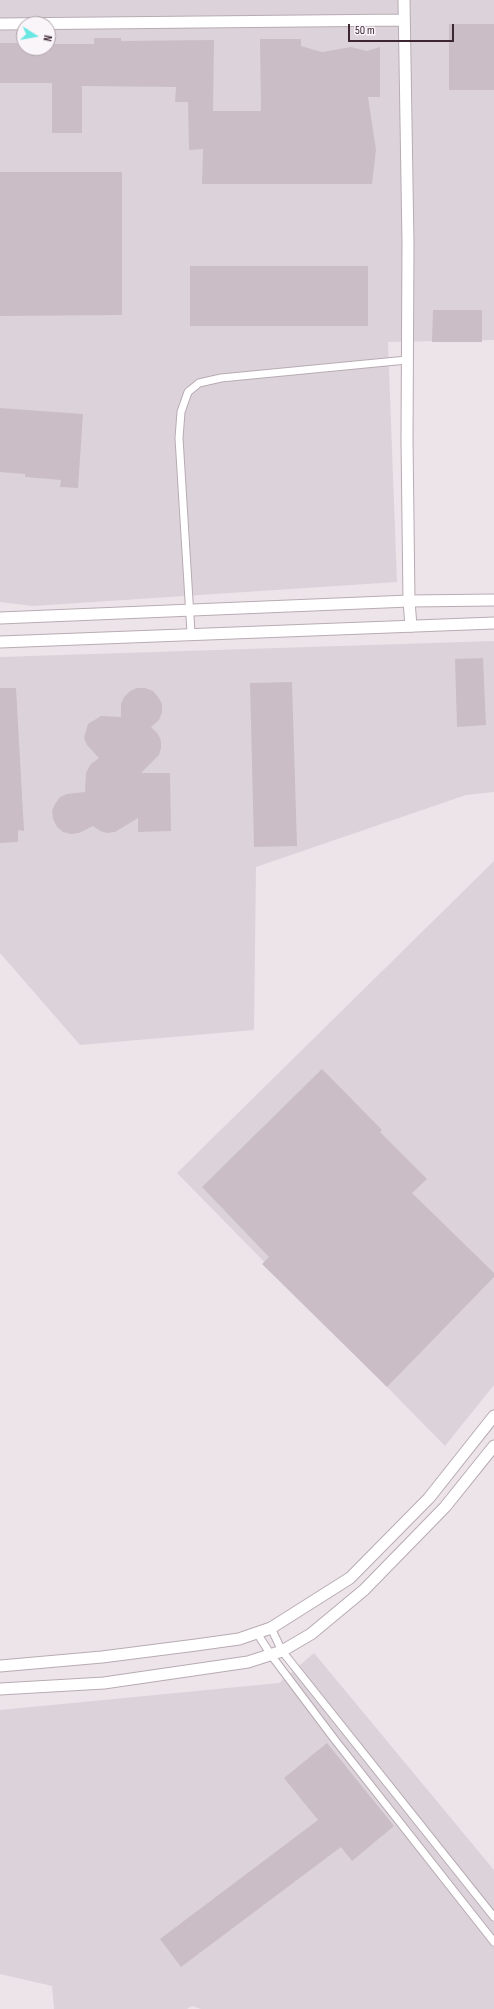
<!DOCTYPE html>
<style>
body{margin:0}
#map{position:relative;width:494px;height:2009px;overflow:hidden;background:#ede4ea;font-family:"Sofia Sans Condensed",sans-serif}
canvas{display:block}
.north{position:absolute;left:16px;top:16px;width:40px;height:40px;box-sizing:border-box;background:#f9f5f8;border:1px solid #aea2a9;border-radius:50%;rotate:101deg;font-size:11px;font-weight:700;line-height:16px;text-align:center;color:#3d2532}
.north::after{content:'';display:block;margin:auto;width:14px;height:18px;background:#68e7e3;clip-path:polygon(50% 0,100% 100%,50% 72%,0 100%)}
.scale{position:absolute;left:348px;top:24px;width:106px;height:18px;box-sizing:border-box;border:2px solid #3d2532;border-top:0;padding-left:5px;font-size:12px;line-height:14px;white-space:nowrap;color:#3d2532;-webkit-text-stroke:3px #f9f5f8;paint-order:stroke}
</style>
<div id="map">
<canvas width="494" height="2009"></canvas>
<div class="north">N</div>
<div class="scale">50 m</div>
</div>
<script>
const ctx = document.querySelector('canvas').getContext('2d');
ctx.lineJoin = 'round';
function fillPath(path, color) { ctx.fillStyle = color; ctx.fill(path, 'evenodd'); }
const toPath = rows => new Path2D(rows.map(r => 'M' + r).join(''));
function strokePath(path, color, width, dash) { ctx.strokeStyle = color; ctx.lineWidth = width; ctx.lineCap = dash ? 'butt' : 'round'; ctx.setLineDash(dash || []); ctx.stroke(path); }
const built = toPath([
 [0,0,494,0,494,340,388,342,397,582,33,606,0,602],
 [24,24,48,24,48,48,24,48],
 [494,641,494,792,466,795,256,867,254,1030,80,1045,0,953,0,657],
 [494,861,494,1385,445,1446,177,1173],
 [314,1653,494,1870,494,2009,201,2009,192,2006,187,2009,54,2009,52,1986,0,1974,0,1710,279,1683]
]);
const building = toPath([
 [449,24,494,24,494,90,449,90],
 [94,38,121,38,121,41,214,40,213,111,261,111,260,39,301,39,301,46,322,52,351,47,367,51,380,47,380,97,368,97,376,150,372,184,202,184,203,149,189,150,188,102,175,102,176,87,82,86,82,133,52,133,52,83,0,83,0,43,24,43,24,48,53,48,53,44,94,44],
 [0,172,122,172,122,315,0,316],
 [190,266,368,266,368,326,190,326],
 [433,310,482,310,482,342,432,342],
 [0,408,83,414,78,488,60,487,61,480,25,477,25,474,0,472],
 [483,658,486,725,457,727,455,659],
 [292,682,297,846,254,847,250,683],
 [0,688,16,688,24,831,18,830,18,842,0,843],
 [137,688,145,688,153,691,158,697,162,704,162,712,159,720,151,727,158,734,161,741,161,748,159,755,141,773,170,773,171,831,138,832,138,818,115,832,107,833,100,831,93,826,79,833,71,834,63,832,57,827,53,819,52,811,55,804,60,797,67,794,85,792,86,773,90,765,99,758,87,745,84,738,88,724,101,716,121,717,121,704,124,697,130,691],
 [322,1069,382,1130,380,1132,427,1179,412,1193,494,1273,494,1277,387,1387,262,1264,269,1257,202,1187],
 [327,1743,394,1826,352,1861,341,1847,181,1967,160,1939,318,1820,284,1778]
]);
const service = toPath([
 [191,633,179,438,181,412,188,392,199,383,221,378,407,360],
 [271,1628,282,1651,494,1917],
 [257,1633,271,1655,335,1740,494,1942]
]);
const minor = toPath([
 [404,0,408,243,407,440,409,601,411,626],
 [0,24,404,20]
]);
const tertiary = toPath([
 [0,618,409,601,494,600],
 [0,642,494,623],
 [0,1666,102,1657,196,1645,239,1639,271,1628,350,1578,429,1498,494,1416],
 [0,1689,104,1683,248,1662,282,1651,311,1634,364,1590,445,1507,494,1446]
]);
fillPath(built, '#dcd3da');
fillPath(building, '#cabdc6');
strokePath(service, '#b8abb3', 9);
strokePath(minor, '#b8abb3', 13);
strokePath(tertiary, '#b8abb3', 13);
strokePath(service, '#fff', 7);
strokePath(minor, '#fff', 11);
strokePath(tertiary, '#fff', 11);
</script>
